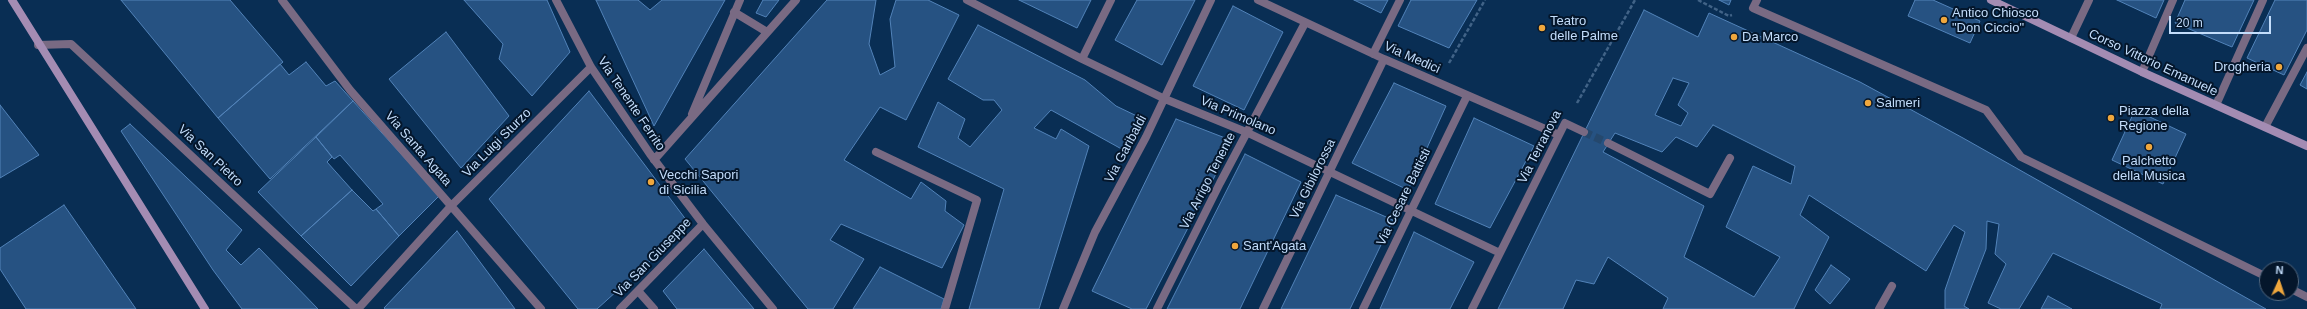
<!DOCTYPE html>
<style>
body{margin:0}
#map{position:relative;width:2307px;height:309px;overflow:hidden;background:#092e54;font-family:Helvetica,sans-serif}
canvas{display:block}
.north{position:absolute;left:2259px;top:261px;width:40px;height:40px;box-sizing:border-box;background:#04162b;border:1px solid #50667e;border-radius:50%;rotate:3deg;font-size:11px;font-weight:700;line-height:16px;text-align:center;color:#c3ddfb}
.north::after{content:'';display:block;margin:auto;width:14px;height:18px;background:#efa73d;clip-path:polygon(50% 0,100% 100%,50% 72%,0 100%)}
.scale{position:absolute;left:2169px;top:16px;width:102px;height:18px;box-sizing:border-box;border:2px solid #c3ddfb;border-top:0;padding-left:5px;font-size:12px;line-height:14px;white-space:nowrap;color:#c3ddfb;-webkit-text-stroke:3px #04162b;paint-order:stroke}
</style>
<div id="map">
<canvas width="2307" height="309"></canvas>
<div class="north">N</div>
<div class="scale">20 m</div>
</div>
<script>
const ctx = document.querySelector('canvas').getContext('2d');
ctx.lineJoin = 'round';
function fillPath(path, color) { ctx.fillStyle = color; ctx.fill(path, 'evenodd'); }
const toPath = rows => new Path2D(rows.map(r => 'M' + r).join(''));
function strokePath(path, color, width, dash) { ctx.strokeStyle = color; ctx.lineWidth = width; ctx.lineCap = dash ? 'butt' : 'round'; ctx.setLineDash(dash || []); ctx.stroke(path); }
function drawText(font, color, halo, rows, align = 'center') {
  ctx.font = font + ' Helvetica,sans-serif'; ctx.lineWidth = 4; ctx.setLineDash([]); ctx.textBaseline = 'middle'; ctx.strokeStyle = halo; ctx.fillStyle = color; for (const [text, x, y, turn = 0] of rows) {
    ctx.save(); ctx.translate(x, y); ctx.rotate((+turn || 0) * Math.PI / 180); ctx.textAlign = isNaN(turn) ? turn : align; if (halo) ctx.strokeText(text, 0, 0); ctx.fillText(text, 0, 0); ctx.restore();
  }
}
const building = toPath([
 [121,0,230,0,283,62,218,118,121,0],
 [464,0,547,0,570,52,532,96,499,59,503,44,464,0],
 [596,0,638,0,650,10,662,0,725,0,654,126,596,0],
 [763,0,779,0,766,17,756,13,763,0],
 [827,0,876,0,869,44,880,75,895,67,890,19,896,0,928,0,959,15,906,120,880,107,844,160,911,199,921,182,946,201,945,211,964,225,942,268,841,224,830,240,864,259,833,309,808,309,685,159,827,0],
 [1019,0,1091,0,1077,28,1019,0],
 [1137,0,1195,0,1162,65,1115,40,1137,0],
 [1354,0,1388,0,1381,13,1354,0],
 [1411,0,1477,0,1449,48,1398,26,1411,0],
 [1719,0,1731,0,1729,5,1719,0],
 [1915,0,1933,0,1980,21,1970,43,1908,16,1915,0],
 [2117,0,2164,0,2156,18,2117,0],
 [2185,0,2254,0,2232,47,2175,23,2185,0],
 [2275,0,2307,0,2307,30,2284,75,2247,58,2275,0],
 [1233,6,1283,32,1244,110,1193,86,1233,6],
 [1644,10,1698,37,1709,13,1860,82,1963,138,2266,309,2160,309,2162,304,2053,253,2019,309,2001,309,1988,303,2006,264,1995,254,1999,224,1987,221,1986,249,1964,306,1969,309,1945,309,1945,290,1965,232,1954,225,1926,271,1809,195,1800,215,1829,237,1794,309,1663,309,1668,298,1608,257,1594,284,1576,280,1563,309,1498,309,1644,10],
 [1673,78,1689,83,1678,105,1688,113,1681,126,1655,115,1673,78],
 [1713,125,1795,166,1791,184,1753,166,1726,227,1780,257,1754,297,1684,257,1704,206,1603,152,1615,133,1662,152,1676,137,1697,147,1713,125],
 [978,25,1085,80,1116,106,1141,118,1127,152,1051,110,1034,128,1056,139,1061,129,1089,146,1039,309,969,309,1004,189,918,147,938,102,965,119,958,138,970,147,1002,110,994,100,983,100,948,79,978,25],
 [446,32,509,116,461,168,389,79,446,32],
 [306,62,326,86,335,81,353,101,270,179,218,118,280,64,289,75,306,62],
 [2307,72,2307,89,2300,85,2307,72],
 [1394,83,1446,106,1408,190,1352,163,1394,83],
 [589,91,690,225,597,309,578,309,489,199,589,91],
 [353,101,439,196,399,236,376,209,383,204,340,155,334,159,316,137,353,101],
 [0,105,39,155,0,178,0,105],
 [2135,110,2186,134,2163,184,2112,160,2135,110],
 [1474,118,1534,146,1490,228,1435,204,1474,118],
 [1176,119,1233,141,1146,309,1132,309,1092,291,1176,119],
 [130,124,242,230,226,250,241,265,259,248,318,309,242,309,213,270,121,131,130,124],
 [316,137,332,157,327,162,352,190,301,236,258,192,316,137],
 [1245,154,1301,182,1240,309,1167,309,1245,154],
 [352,190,373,211,376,209,399,236,351,286,301,236,352,190],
 [1336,195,1393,220,1350,309,1281,309,1336,195],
 [64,205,136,309,26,309,0,269,0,248,64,205],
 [457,231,515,309,385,309,384,308,457,231],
 [1414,232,1474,262,1450,309,1380,309,1414,232],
 [704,249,754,309,677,309,663,291,704,249],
 [1831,265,1850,279,1830,304,1815,290,1831,265],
 [880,267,944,299,941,309,853,309,880,267],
 [2048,296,2072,309,2041,309,2048,296]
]);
const minorTunnel = toPath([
 [1584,132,1608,143]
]);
const path = toPath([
 [1698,0,1729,16,1732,15],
 [1449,63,1485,0],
 [1577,103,1635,0]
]);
const minor = toPath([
 [282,0,350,90,541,309],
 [556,0,591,67,650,154,703,224,773,309],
 [967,0,1082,59,1165,99,1246,132,1500,253],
 [1258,0,1384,59,1559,135],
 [1757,0,1753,8,1986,110,2021,157,2267,277],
 [734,12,767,32],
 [2071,38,2089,0],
 [38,45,71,44,356,309],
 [1373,54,1400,0],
 [1082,59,1111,0],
 [2142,72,2173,0],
 [2216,105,2263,0],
 [692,114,740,0],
 [2265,127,2307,48],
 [1608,143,1710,194,1730,158],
 [876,152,977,200,945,309],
 [654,160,796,0],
 [2291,289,2307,297],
 [639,292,654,309],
 [358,309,452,205,591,67],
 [620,309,703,224],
 [1063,309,1095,232,1146,137,1211,0],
 [1157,309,1220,183,1305,23],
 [1263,309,1384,59],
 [1363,309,1467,96],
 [1472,309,1565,123,1584,132],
 [1879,309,1892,286]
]);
const secondary = toPath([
 [12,0,205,309],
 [1991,0,2142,72,2307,146]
]);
const markers = [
 [1944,20,4,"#efa73d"],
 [1542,28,4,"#efa73d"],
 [1734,37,4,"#efa73d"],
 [2279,67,4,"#efa73d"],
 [1868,103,4,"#efa73d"],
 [2111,118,4,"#efa73d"],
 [2149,147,4,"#efa73d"],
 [651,182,4,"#efa73d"],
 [1235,246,4,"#efa73d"]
];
const poiNames = [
 ["Antico Chiosco",1952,13],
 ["\"Don Ciccio\"",1952,28],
 ["Teatro",1550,21],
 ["delle Palme",1550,36],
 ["Da Marco",1742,37],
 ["Drogheria",2271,67,"right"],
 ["Salmeri",1876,103],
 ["Piazza della",2119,111],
 ["Regione",2119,126],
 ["Palchetto",2149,161,"center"],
 ["della Musica",2149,176,"center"],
 ["Vecchi Sapori",659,175],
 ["di Sicilia",659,190],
 ["Sant'Agata",1243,246]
];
const streetNames = [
 ["Via Medici",1412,58,24],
 ["Corso Vittorio Emanuele",2153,63,25],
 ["Via Tenente Ferrito",631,104,56],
 ["Via Primolano",1238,116,23],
 ["Via Luigi Sturzo",497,143,-45],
 ["Via Terranova",1540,147,-63],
 ["Via Santa Agata",418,149,49],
 ["Via Garibaldi",1126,149,-62],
 ["Via San Pietro",210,156,43],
 ["Via Gibilorossa",1313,179,-64],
 ["Via Arrigo Tenente",1208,181,-63],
 ["Via Cesare Battisti",1404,197,-64],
 ["Via San Giuseppe",653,258,-46]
];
fillPath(building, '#265282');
strokePath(building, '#5283b9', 1);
strokePath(minorTunnel, '#25486d', 8, [8, 4]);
strokePath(path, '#416387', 2.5, [4, 2]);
strokePath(minor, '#796a83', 8);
strokePath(secondary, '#a48cb3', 8);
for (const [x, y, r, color] of markers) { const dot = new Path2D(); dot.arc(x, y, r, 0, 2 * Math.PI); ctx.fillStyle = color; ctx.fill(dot); strokePath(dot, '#04162b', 1.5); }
drawText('13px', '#c3ddfb', '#04162b', poiNames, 'left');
drawText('13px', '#c3ddfb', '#04162b', streetNames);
</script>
